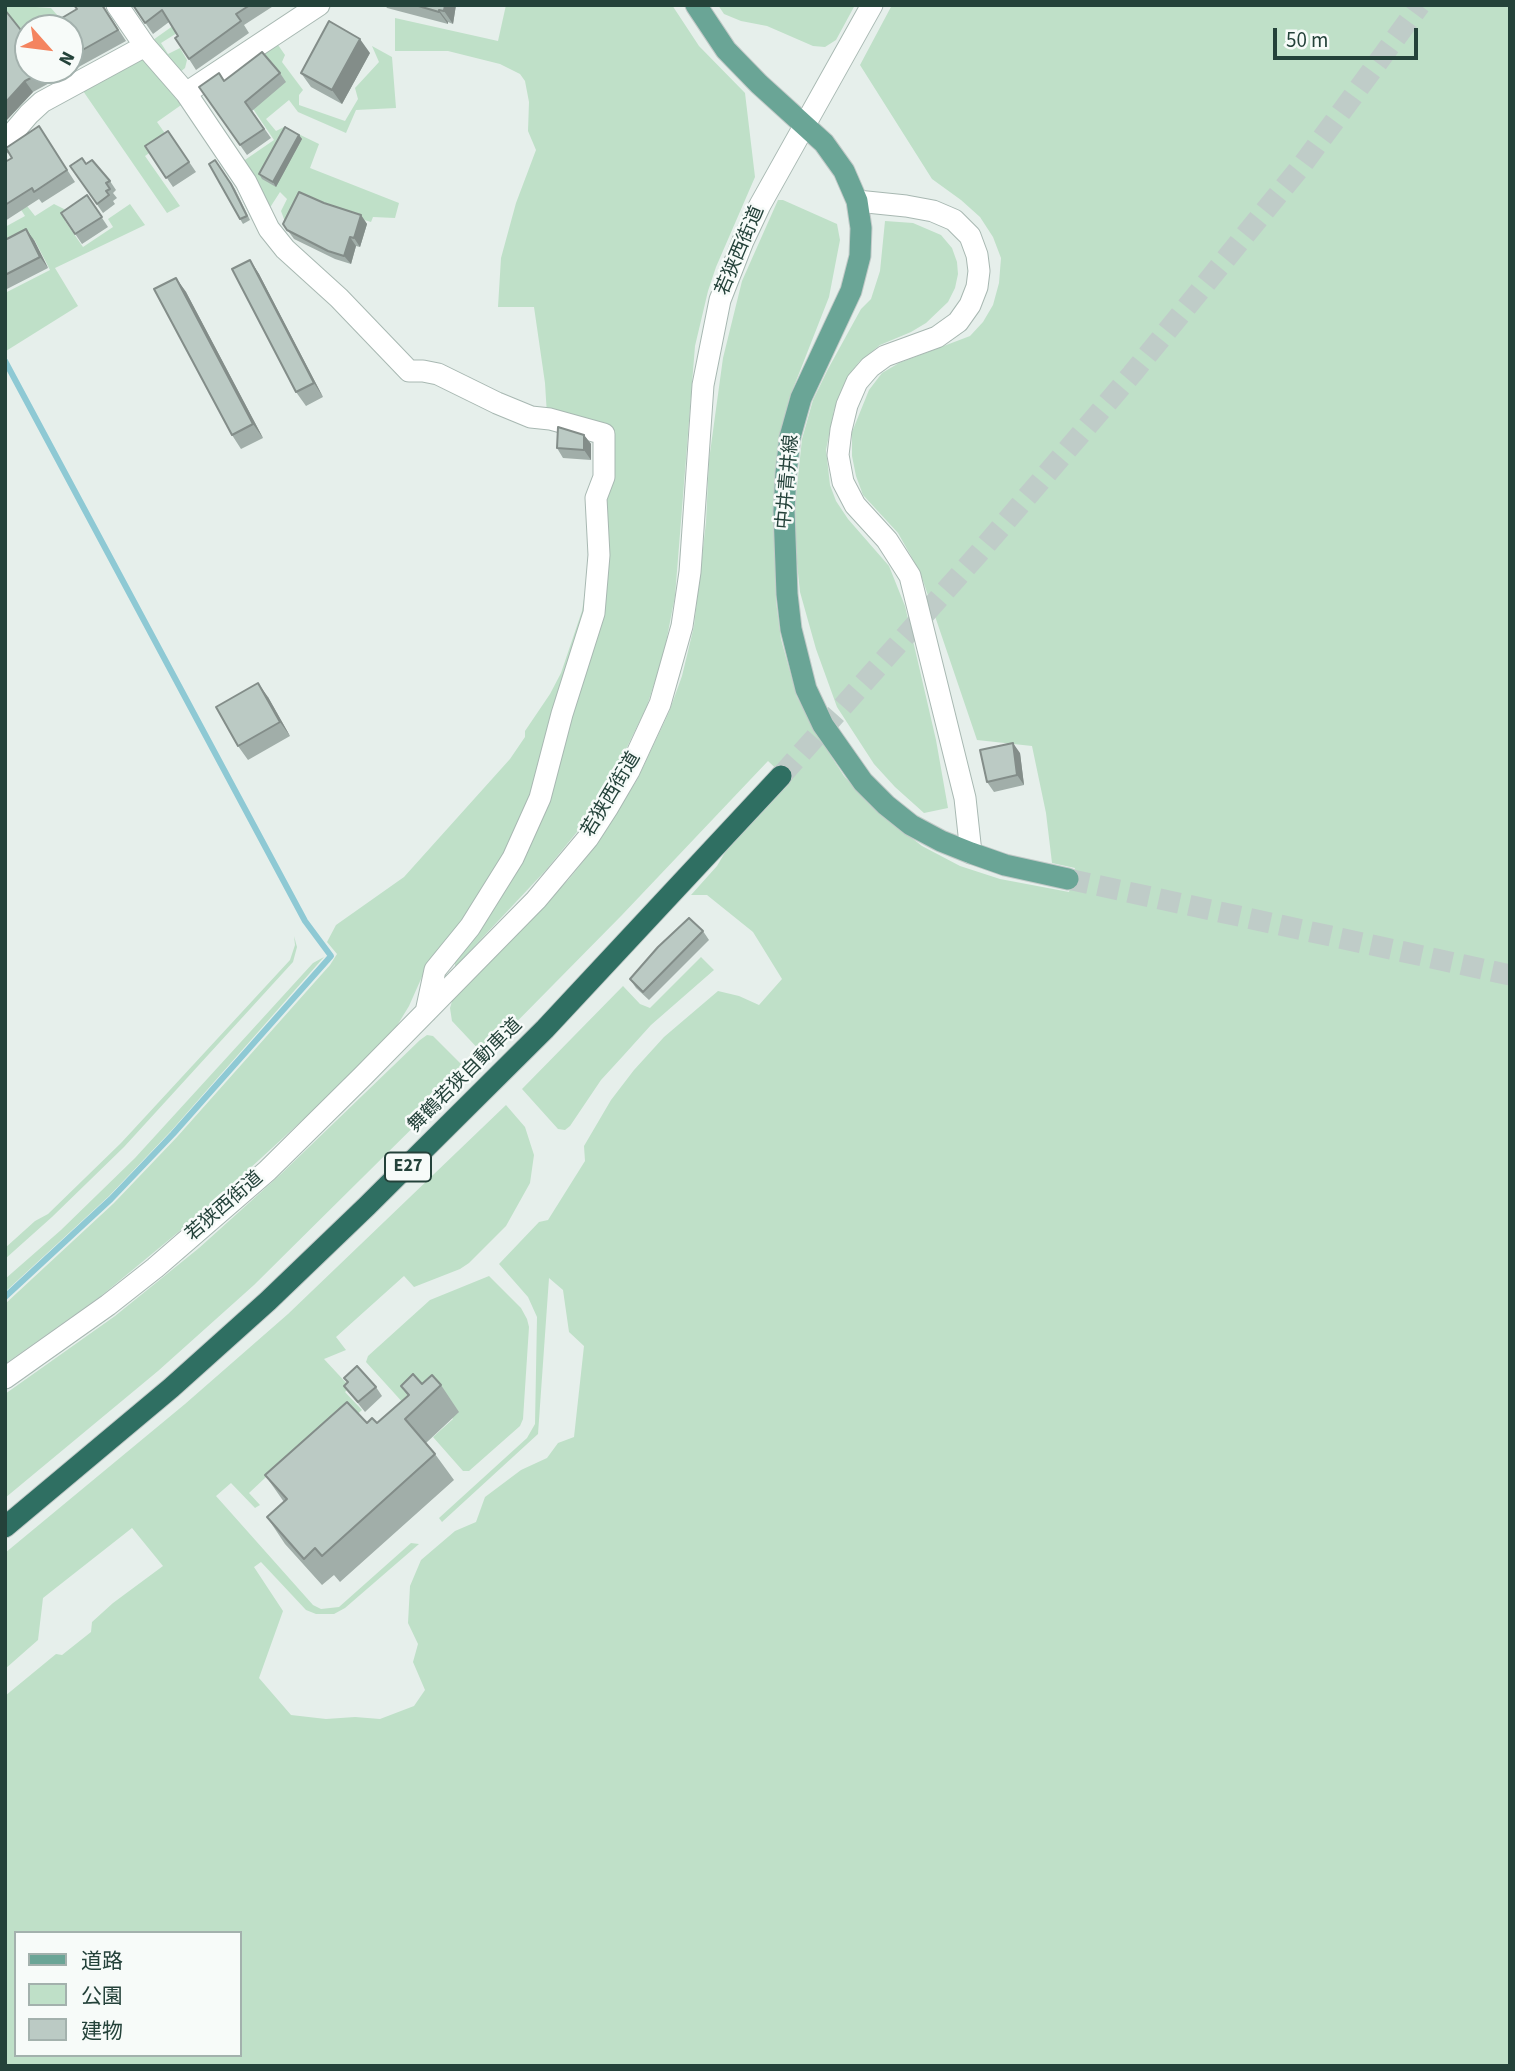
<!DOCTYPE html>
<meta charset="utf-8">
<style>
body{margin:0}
#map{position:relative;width:1515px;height:2071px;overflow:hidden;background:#e6efeb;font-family:"Source Sans 3","Noto Sans JP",sans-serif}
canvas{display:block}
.frame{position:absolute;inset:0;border:7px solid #24423a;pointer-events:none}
.legend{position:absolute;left:14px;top:1931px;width:228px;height:126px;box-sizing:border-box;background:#f7fbf9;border:2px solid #a3b1ad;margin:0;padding:9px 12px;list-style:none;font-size:21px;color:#24423a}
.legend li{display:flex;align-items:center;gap:14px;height:35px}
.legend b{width:35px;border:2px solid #a3b1ad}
.north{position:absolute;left:14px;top:14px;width:70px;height:70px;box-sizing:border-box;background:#f7fbf9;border:2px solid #a3b1ad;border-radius:50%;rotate:118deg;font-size:19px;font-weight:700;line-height:28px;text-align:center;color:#24423a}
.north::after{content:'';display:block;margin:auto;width:24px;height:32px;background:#f4845f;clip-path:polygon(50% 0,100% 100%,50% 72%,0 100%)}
.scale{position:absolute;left:1273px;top:28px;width:145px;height:32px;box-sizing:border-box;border:4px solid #24423a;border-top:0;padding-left:9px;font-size:21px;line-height:24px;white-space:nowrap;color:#24423a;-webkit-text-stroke:5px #f7fbf9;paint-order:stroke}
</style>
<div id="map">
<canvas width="1515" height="2071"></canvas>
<div class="frame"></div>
<ul class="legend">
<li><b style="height:9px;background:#6aa596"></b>道路</li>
<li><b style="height:19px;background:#bfe0c8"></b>公園</li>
<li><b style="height:19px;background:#bbcac4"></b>建物</li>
</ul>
<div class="north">N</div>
<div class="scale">50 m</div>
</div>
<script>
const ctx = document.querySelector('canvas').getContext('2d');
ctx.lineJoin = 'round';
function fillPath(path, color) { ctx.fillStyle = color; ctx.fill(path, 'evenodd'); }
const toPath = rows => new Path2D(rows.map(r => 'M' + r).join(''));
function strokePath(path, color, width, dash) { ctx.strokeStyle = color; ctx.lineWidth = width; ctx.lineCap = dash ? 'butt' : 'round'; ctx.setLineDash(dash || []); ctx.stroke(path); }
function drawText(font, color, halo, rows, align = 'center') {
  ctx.font = font + ' "Source Sans 3","Noto Sans JP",sans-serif'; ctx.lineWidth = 5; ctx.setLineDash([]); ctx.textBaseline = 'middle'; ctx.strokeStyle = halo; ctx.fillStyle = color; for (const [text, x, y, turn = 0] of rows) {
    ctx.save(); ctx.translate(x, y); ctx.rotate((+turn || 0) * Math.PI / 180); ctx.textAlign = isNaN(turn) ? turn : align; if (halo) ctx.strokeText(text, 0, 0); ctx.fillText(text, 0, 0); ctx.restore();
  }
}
const green = toPath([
 [5,5,51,8,58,16,66,19,67,28,28,28,28,46,5,58],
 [506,5,672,5,699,46,745,93,755,177,716,267,708,291,695,346,675,596,664,653,647,706,614,774,581,827,546,870,455,967,455,959,475,930,590,652,608,427,547,415,545,383,534,307,498,307,501,258,516,203,536,150,528,131,529,102,525,81,520,74,500,64,448,51,395,51,395,18,498,41],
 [718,5,855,5,836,40,825,47,813,46,767,26,741,21,724,14],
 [892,5,1510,5,1510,2066,5,2066,5,1696,56,1654,62,1655,91,1632,92,1622,113,1603,163,1566,132,1528,43,1598,38,1640,5,1669,5,1553,185,1404,288,1314,506,1105,525,1127,534,1155,530,1183,506,1226,469,1263,460,1269,414,1287,404,1276,336,1337,346,1350,324,1359,350,1387,345,1392,362,1410,308,1459,297,1448,249,1493,260,1505,255,1508,231,1483,216,1496,313,1605,321,1609,339,1607,411,1543,419,1544,345,1608,334,1614,316,1614,306,1610,261,1562,254,1567,283,1611,259,1678,291,1715,326,1719,355,1717,380,1719,414,1706,425,1690,413,1662,418,1644,408,1623,410,1586,421,1560,455,1531,476,1522,485,1497,521,1470,547,1458,558,1443,574,1437,584,1346,569,1332,563,1290,549,1278,538,1434,442,1522,439,1518,527,1438,535,1424,537,1317,528,1297,499,1264,539,1222,548,1220,585,1161,584,1146,611,1100,634,1070,664,1037,718,991,739,996,759,1005,782,979,753,932,707,895,691,895,717,866,727,849,779,794,788,780,768,761,622,915,484,1055,452,1021,450,1008,453,998,569,879,594,848,637,780,669,712,682,676,694,626,706,522,709,460,723,358,742,281,778,200,783,200,837,224,840,240,829,297,789,399,777,453,775,545,776,601,781,639,797,697,815,731,844,776,870,805,922,846,960,866,1000,879,1069,892,1075,868,1052,863,1046,813,1032,746,977,740,920,572,898,533,863,495,856,476,852,456,852,432,869,390,882,373,899,363,970,336,983,322,993,305,999,283,1001,258,993,237,980,217,961,200,932,179,860,65],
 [16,1933,240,1933,240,2055,16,2055],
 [184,18,177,33,161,43,168,54,180,48,187,60,185,68,179,73,153,40],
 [276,42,285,55,282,62,303,90,299,95,299,105,345,121,358,99,355,88,379,62,372,46,392,57,396,108,356,110,346,133,298,112,289,100,266,119,276,131,284,127,319,144,310,168,399,203,395,218,373,217,371,222,341,213,290,224,284,219,281,211,287,199,280,192,271,206,263,210,239,164,274,140,245,97,240,100,224,77],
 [141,55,184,103,157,122,169,139,145,156,180,206,167,213,81,88],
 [5,178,35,216,54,204,66,210,70,218,65,221,83,247,113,227,108,219,130,204,145,225,55,268,78,306,6,351,5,293,50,270,34,239,5,253,5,227,25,216,5,185],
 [885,221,913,223,941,235,952,248,957,262,958,274,955,288,948,302,926,323,911,332,880,345,859,362,848,376,834,410,826,450,830,485,836,501,848,519,889,566,905,606,936,740,948,808,924,813,895,787,874,764,837,707,816,649,800,592,796,554,795,506,802,439,813,400,828,369,861,309,871,299,880,271],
 [590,561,586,611,529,811,467,921,425,970,409,1006,395,1029,307,1116,199,1215,101,1296,5,1364,5,1304,114,1203,177,1137,330,965,337,954,327,942,336,925,404,877,510,759,525,737,525,731,550,694,561,673,582,611],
 [294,936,297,947,293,962,124,1147,52,1217,5,1259,5,1248,35,1221,48,1214,121,1143,290,960,295,945],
 [324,957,171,1131,109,1196,5,1292,5,1279,61,1230,135,1158,313,963],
 [701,957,714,970,651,1025,623,1056,601,1080,570,1126,565,1130,558,1129,522,1089,623,986,640,1004,650,1008],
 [427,1035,433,1036,469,1072,254,1285,158,1371,5,1498,5,1394,115,1316,199,1248,281,1174,420,1040],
 [489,1276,521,1308,527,1319,529,1327,523,1419,520,1426,469,1471,463,1471,433,1437,453,1419,435,1398,414,1415,366,1362,368,1356,430,1300]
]);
const stream = toPath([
 [5,361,305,921,331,956,173,1134,111,1199,5,1297]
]);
const majorTunnel = toPath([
 [1068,879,1510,975]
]);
const highwayTunnel = toPath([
 [781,776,979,553,1132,374,1303,164,1420,5]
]);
const minor = toPath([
 [117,5,145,46,186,93,319,5],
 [186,93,246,182,269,229,285,249,339,298,409,371,423,371,438,374,497,403,531,417,550,419,604,434,604,477,596,498,599,555,594,613,562,714,540,798,513,858,470,927,435,970,426,1012],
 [5,142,29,114,42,102,145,46],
 [857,201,906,206,933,211,954,220,970,236,977,255,979,271,977,287,970,305,958,322,937,337,885,356,870,367,857,382,847,405,841,430,838,455,843,482,855,505,887,540,910,576,965,798,971,853],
 [5,1378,108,1305,155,1268,267,1171,363,1076,536,900,588,838,608,807,629,771,660,704,682,626,690,572,703,385,720,300,743,241,760,205,872,5]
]);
const major = toPath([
 [696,5,726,50,759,84,824,143,844,171,857,201,861,228,860,256,851,291,801,398,790,437,786,473,784,511,787,594,791,629,806,689,823,725,863,782,886,805,911,825,941,841,971,853,1005,865,1068,879]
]);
const highway = toPath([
 [5,1527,171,1388,268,1301,367,1206,545,1029,781,776]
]);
const wall = toPath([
 [73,5,104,5,104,7,126,41,33,92,5,122,28,70,70,70,70,28,76,9],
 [133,5,275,5,244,25,249,33,196,70,189,59,178,36,169,22,153,34],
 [385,5,456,5,453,24,448,22,448,24,387,8],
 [370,53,342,104,311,87,301,73],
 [280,73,286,82,252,111,271,138,247,155,199,87,224,81],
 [39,126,75,182,42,203,39,199,5,221,5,162,12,158],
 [168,131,196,172,173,187,145,146],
 [299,135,302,139,276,187,262,179,259,174],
 [215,160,235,189,250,220,243,224,240,219],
 [86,164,110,181,116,190,113,193,117,198,113,201,115,204,103,213,70,166],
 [87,195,108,227,82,244,61,213],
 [324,203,361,215,367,224,360,247,356,246,351,264,335,259,294,239,283,224],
 [5,240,34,240,48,268,5,290],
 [250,260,259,274,323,397,306,406,296,392],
 [176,278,186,292,263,438,241,449,232,435],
 [584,435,591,444,591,460,563,458,557,448],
 [268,697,290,736,248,760,238,746],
 [1020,753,1024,785,994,792,987,782],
 [703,931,709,940,649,1000,636,988,630,979],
 [344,1378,376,1387,382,1396,365,1412,344,1386,348,1383],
 [422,1384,441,1385,459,1412,426,1443,435,1454,454,1480,340,1582,334,1575,322,1585,285,1544,267,1517,284,1502,265,1475,367,1423,377,1423,408,1396,401,1386]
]);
const shadedWall = toPath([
 [445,5,456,5,453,24,444,11],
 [439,10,448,22,448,24,439,12],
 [360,39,370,53,342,104,332,90],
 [25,81,33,92,5,122,5,103],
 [299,135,302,139,276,187,273,182],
 [361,215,367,224,360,247,354,238],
 [26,229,34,240,48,268,40,257],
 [350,237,356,246,351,264,344,256],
 [250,260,259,274,323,397,314,383],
 [176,278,186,292,263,438,253,424],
 [584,435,591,444,591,460,584,450],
 [258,683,268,697,290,736,280,722],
 [1013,743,1020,753,1024,785,1017,775]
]);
const building = toPath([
 [74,5,102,5,118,30,70,57,70,28,45,28,77,9,74,5],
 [133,5,250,5,236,14,241,21,189,59,175,38,178,36,162,10,145,23,133,5],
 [415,5,445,5,444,11,439,10,439,12,415,5],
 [5,10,28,39,28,70,46,70,25,81,5,103,5,10],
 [329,21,360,39,332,90,301,73,329,21],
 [262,52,280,73,245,102,264,129,240,145,199,87,219,73,224,81,262,52],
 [39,126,67,170,34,192,32,188,5,205,5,162,12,158,6,148,39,126],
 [285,127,299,135,273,182,259,174,285,127],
 [168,131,189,162,166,178,145,146,168,131],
 [82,158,86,164,92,160,110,181,106,183,110,189,106,191,109,195,97,204,70,166,82,158],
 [215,160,231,184,247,216,240,219,209,164,215,160],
 [299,192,324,203,361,215,354,238,350,237,344,256,328,251,287,230,283,224,299,192],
 [87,195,102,217,75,234,61,213,87,195],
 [26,229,40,257,5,275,5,240,26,229],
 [250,260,314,383,296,392,232,269,250,260],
 [176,278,253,424,232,435,154,289,176,278],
 [558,427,584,435,584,450,557,448,558,427],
 [258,683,280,722,238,746,216,707,258,683],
 [1013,743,1017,775,987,782,980,750,1013,743],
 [689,918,703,931,643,992,630,979,658,947,689,918],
 [357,1366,376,1387,358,1402,344,1386,348,1382,344,1378,357,1366],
 [413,1374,422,1384,432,1375,441,1385,405,1419,435,1454,322,1556,315,1548,304,1559,267,1517,287,1499,265,1475,347,1402,367,1423,372,1418,377,1423,409,1395,401,1386,413,1374]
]);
const shields = [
 [408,1167,46]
];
const shieldNames = [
 ["E27",408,1167]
];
const streetNames = [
 ["若狭西街道",741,251,-67],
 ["中井青井線",789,482,-85],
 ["若狭西街道",612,795,-59],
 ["舞鶴若狭自動車道",466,1076,-45],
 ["若狭西街道",225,1207,-41]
];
fillPath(green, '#bfe0c8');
strokePath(stream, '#8ec9d4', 6);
strokePath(majorTunnel, '#bfccc8', 21, [21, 10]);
strokePath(highwayTunnel, '#bfccc8', 21, [21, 10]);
strokePath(minor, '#a8b8b2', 23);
strokePath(major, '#c2cac8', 23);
strokePath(highway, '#c2cac8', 23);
strokePath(minor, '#fff', 21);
strokePath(major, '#6aa596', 21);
strokePath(highway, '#2f6f62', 21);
fillPath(wall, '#a1aea9');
fillPath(shadedWall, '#838d89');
fillPath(building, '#bbcac4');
strokePath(building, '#838d89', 2);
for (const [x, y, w] of shields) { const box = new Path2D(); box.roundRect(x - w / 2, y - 14.5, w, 29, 5); ctx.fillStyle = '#f7fbf9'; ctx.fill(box); strokePath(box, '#24423a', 2); }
drawText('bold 18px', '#24423a', null, shieldNames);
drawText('19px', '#24423a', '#f7fbf9', streetNames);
</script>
